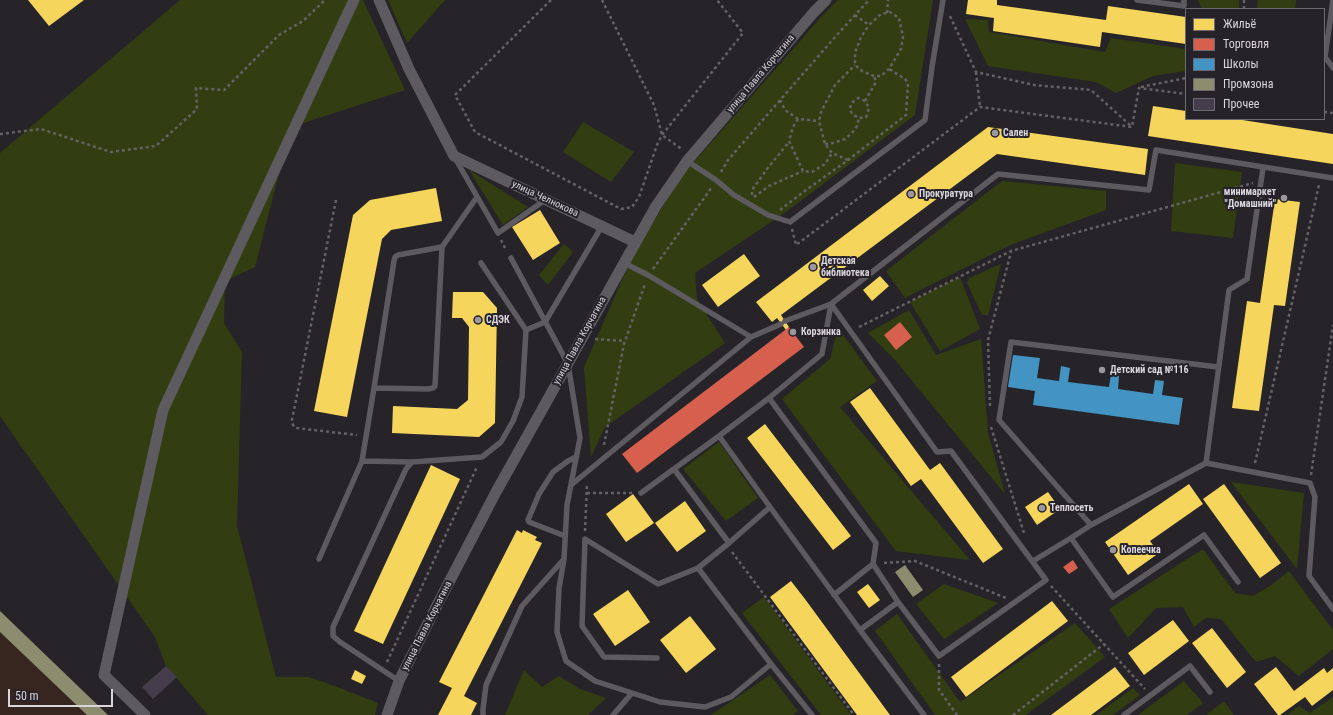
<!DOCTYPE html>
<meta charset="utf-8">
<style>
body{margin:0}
#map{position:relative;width:1333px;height:715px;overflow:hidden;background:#262428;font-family:"Roboto Condensed",sans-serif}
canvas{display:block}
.legend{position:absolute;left:1185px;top:8px;width:140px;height:112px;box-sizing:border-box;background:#26222a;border:1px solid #6e6a71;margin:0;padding:5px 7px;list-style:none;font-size:12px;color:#d9d6dc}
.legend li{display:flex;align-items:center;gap:8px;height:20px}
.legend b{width:20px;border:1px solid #6e6a71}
.scale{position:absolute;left:8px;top:689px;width:105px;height:18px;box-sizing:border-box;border:2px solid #d9d6dc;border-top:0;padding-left:5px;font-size:12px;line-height:14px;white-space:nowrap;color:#d9d6dc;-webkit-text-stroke:3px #26222a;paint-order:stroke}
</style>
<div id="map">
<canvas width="1333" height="715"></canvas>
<ul class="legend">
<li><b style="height:11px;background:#f6d55c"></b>Жильё</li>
<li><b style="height:11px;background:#d6604d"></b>Торговля</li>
<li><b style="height:11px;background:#4393c3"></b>Школы</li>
<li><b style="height:11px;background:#8c8c6e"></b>Промзона</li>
<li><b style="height:11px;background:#453c4c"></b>Прочее</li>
</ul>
<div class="scale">50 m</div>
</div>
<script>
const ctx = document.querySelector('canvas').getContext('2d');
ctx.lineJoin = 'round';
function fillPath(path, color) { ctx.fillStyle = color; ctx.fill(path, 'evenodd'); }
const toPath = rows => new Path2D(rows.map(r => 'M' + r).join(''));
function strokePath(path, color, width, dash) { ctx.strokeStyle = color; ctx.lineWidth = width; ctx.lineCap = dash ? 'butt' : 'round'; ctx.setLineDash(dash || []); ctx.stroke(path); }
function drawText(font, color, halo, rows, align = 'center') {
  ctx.font = font + ' "Roboto Condensed",sans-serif'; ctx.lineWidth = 4; ctx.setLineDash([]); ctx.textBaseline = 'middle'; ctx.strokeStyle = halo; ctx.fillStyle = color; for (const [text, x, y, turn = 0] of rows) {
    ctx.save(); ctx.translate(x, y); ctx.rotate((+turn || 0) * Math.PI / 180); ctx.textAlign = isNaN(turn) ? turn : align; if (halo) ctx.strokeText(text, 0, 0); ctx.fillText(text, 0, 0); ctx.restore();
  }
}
const industrial = toPath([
 [0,614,98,715,0,715]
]);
const green = toPath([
 [180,0,363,0,405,90,291,127,255,267,225,281,224,323,242,352,237,526,276,677,309,677,337,687,378,703,375,715,208,715,166,666,155,637,0,416,0,153],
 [388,0,445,0,407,43],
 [838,0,933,0,915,115,786,212,695,273,697,299,725,343,605,427,591,457,584,367,633,255,681,177,822,16],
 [1198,0,1239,0,1239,9,1202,9],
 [1258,0,1296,0,1295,9,1257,9],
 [965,19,988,20,989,32,1105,52,1111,38,1186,49,1186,71,1153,76,1116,93,1096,82,988,66],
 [583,122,634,152,611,182,563,152],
 [1175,163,1242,172,1233,238,1171,231],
 [469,170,528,207,503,225],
 [1002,181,1106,191,1106,210,1010,245,905,298,886,271],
 [564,244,573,252,548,285,539,275],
 [1001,264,988,315,982,315,967,283,969,278],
 [960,277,980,329,940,351,910,302],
 [909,310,936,355,981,339,988,433,1005,494,895,360,868,333],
 [838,328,877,381,840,407,970,560,896,551,782,399,830,359],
 [719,442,758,498,726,521,683,469],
 [1231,482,1304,493,1297,569],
 [1203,549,1235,593,1253,596,1270,586,1289,571,1333,630,1333,649,1299,676,1275,656,1256,662,1221,619,1206,618,1194,627,1183,607,1156,608,1128,638,1109,609],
 [944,584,998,603,944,639,916,604],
 [764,597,851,715,821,715,742,613],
 [897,614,960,702,1075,623,1105,657,1026,715,935,715,875,631],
 [524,670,542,687,559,676,580,689,606,698,588,715,505,715],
 [770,675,798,711,793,715,711,715],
 [1184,681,1203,703,1187,715,1138,715],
 [1133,688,1140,695,1113,715,1096,715],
 [1333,697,1333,715,1287,715,1299,706,1310,713],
 [1224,701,1234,715,1206,715]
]);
const homes = toPath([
 [28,0,84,0,49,26],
 [968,0,997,0,997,5,1106,20,1108,6,1186,17,1186,44,1102,32,1100,47,993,31,994,18,966,14],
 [1153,106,1186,111,1186,119,1236,119,1333,134,1333,164,1148,136],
 [988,127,1148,149,1145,175,997,154,781,315,789,327,786,330,777,318,772,322,756,302],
 [436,188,442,221,391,230,382,239,347,417,314,411,353,215,370,200],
 [1275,199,1300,202,1285,306,1274,305,1259,411,1232,408,1247,301,1260,303],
 [540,210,560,243,533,260,512,227],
 [744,254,760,276,718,307,702,285],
 [880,276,889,286,872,301,863,290],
 [453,292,483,292,497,308,495,423,479,437,392,433,393,406,457,409,468,400,469,327,462,318,452,318],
 [870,388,930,470,940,463,1003,549,983,563,921,479,911,486,850,402],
 [765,424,851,536,833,550,747,438],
 [431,465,460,479,383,644,354,631],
 [1189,484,1203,504,1150,541,1159,553,1128,575,1105,542],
 [1224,484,1281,563,1260,578,1203,499],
 [1048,492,1060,509,1037,525,1025,507],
 [633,494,654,523,626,542,606,514],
 [685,501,706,531,677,552,655,523],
 [517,530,522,533,523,530,537,537,535,540,542,543,464,696,477,703,471,715,438,715,452,688,439,682],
 [791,581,805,599,890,715,857,715,770,597],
 [868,584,880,600,869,608,857,592],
 [628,590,650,622,615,646,593,614],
 [1052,601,1068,621,966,697,951,677],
 [690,616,716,649,686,673,660,640],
 [1173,620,1189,641,1144,675,1128,653],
 [1212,628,1246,672,1227,688,1192,643],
 [1115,667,1130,686,1091,715,1051,715],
 [1276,667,1294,691,1324,668,1327,673,1333,668,1333,690,1312,706,1305,697,1280,715,1278,715,1254,684],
 [355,670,366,676,362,684,351,679]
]);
const shops = toPath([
 [900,322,912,337,896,350,884,335],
 [789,327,804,347,637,473,622,454],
 [1073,560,1078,568,1069,574,1063,567]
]);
const schools = toPath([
 [1013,355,1040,358,1037,378,1059,381,1061,366,1070,368,1068,382,1109,387,1111,374,1119,376,1118,389,1153,394,1155,380,1164,381,1162,395,1183,398,1179,425,1033,405,1035,391,1008,387]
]);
const industry = toPath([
 [905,565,923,590,913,597,895,572],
 [0,611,108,715,87,715,0,632]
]);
const building = toPath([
 [166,666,177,677,153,699,142,687]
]);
const path = toPath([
 [551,0,455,95,475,132,621,209,632,207,639,197,657,145,662,135,743,33,717,0],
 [602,0,654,105,662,135,683,150],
 [1244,9,1244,0],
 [887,13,888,0],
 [855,15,869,25,881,14,887,13,890,12,899,18,903,37,901,49,889,69,881,76,874,76,862,71,855,65,855,53,861,37,869,25],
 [950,16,976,72,1034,85,1091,90,1131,126],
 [976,72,980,107],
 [1141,87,1186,78],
 [780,100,785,110,798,119,819,121],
 [865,101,858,98,854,101,851,104,850,109,852,114,859,118,866,117,869,108,865,101,876,82,874,76],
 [1324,112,1333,113],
 [798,119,793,127,789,141,803,171,812,172,825,164,832,153],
 [0,134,41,129,111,152,156,146,197,109,196,88,224,90,279,35,303,21,325,0],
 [825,144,833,143,845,139,852,133,857,126,859,118],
 [848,160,832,153,825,144,819,121,821,112,835,85,855,65],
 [721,172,728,160,835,37,869,0],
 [752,195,752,190,767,169,789,142],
 [754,197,769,186,803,171],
 [336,200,292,420,293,425,296,428,357,435],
 [780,210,806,190,848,160,906,115,908,83,905,79,889,69],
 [792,229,796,245,980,107,1132,127,1139,88,1186,94],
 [501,240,506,250],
 [653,269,712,187],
 [859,327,1011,251,1253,183],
 [595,339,625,341],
 [990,406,988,340,1011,252],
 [991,427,1024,533],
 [604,445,624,344,645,284],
 [1255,463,1319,185],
 [1311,475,1333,325],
 [587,493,633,493],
 [585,531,587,484],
 [732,552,854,715],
 [884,563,915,561,1006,598],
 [1051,586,1145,689],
 [387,662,477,467],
 [939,664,939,690,957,715],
 [1013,715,1104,644]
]);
const lane = toPath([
 [1137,0,1184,6,1184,0],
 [1333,0,1325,57,1333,68],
 [455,158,498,233,545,200],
 [687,161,716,180,734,195,768,215,790,222,925,120,932,67,943,0],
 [442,247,398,255,395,257,394,261,374,388,428,389,433,388,435,386,442,247,477,197],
 [511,258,568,364,580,438,567,505,564,559,559,588,557,632,566,661,595,681,660,702,705,707,731,697,771,664],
 [481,263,526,330,545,322,602,226],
 [624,263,648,275,751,337],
 [785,321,831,304,937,452,951,451,1046,580,939,656,898,602,860,630,924,715],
 [374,388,362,461,412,462,482,457,501,442,513,421,522,397,526,330],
 [769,398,876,543,873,564],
 [1206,463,1229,290,1247,279,1263,168],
 [674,469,729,543],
 [571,485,751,337,781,324],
 [641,493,719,436],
 [770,507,860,630],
 [1091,525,999,420,1011,342,1218,367],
 [565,536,529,522,528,520,539,494,553,472,568,461,576,457],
 [319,559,362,461],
 [1033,561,1071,538],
 [1238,582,1204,535,1113,597,1071,538,1091,525,1206,463,1310,483,1315,497,1309,576,1333,609],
 [834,595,873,564,898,602],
 [657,658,604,657,582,626,585,539,658,584,698,568],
 [399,681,340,642,333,636,333,627,406,469,412,462],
 [483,715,483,709,486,685,522,606,564,559],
 [613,715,632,693],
 [812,715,771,664,698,568,729,543,770,507,719,436,769,398,822,354,831,304,998,174,1149,190,1156,150,1333,178],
 [1124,715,1190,666,1210,692]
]);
const street = toPath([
 [379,0,409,69,454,156,635,242],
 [145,715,104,675,163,410,354,0],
 [387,715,399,681,433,613,496,492,656,206,687,161,814,12,826,0]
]);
const markers = [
 [995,133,4,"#9a989d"],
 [911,194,4,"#9a989d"],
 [1284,198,4,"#9a989d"],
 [813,267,4,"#9a989d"],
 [478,320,4,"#9a989d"],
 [793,332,4,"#9a989d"],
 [1102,370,4,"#9a989d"],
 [1042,508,4,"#9a989d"],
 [1113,550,4,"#9a989d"]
];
const streetNames = [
 ["улица Павла Корчагина",761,74,-50],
 ["улица Челнокова",545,199,25],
 ["улица Павла Корчагина",580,341,-61],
 ["улица Павла Корчагина",427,626,-63]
];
const poiNames = [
 ["Сален",1003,133],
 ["минимаркет",1276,192,"right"],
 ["\"Домашний\"",1276,204,"right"],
 ["Прокуратура",919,194],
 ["Детская",821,261],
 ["библиотека",821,273],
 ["СДЭК",486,320],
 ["Корзинка",801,332],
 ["Детский сад №116",1110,370],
 ["Теплосеть",1050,508],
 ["Копеечка",1121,550]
];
fillPath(industrial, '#36261f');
fillPath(green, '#323e11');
fillPath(homes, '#f6d55c');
fillPath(shops, '#d6604d');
fillPath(schools, '#4393c3');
fillPath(industry, '#8c8c6e');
fillPath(building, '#453c4c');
strokePath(path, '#646265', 2.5, [3, 3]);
strokePath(lane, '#5d5b5f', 5.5);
strokePath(street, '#5d5b5f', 11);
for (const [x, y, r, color] of markers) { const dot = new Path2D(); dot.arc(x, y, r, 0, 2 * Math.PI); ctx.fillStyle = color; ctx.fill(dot); strokePath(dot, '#26222a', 1.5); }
drawText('10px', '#d9d6dc', '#26222a', streetNames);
drawText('bold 10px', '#d9d6dc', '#26222a', poiNames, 'left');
</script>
